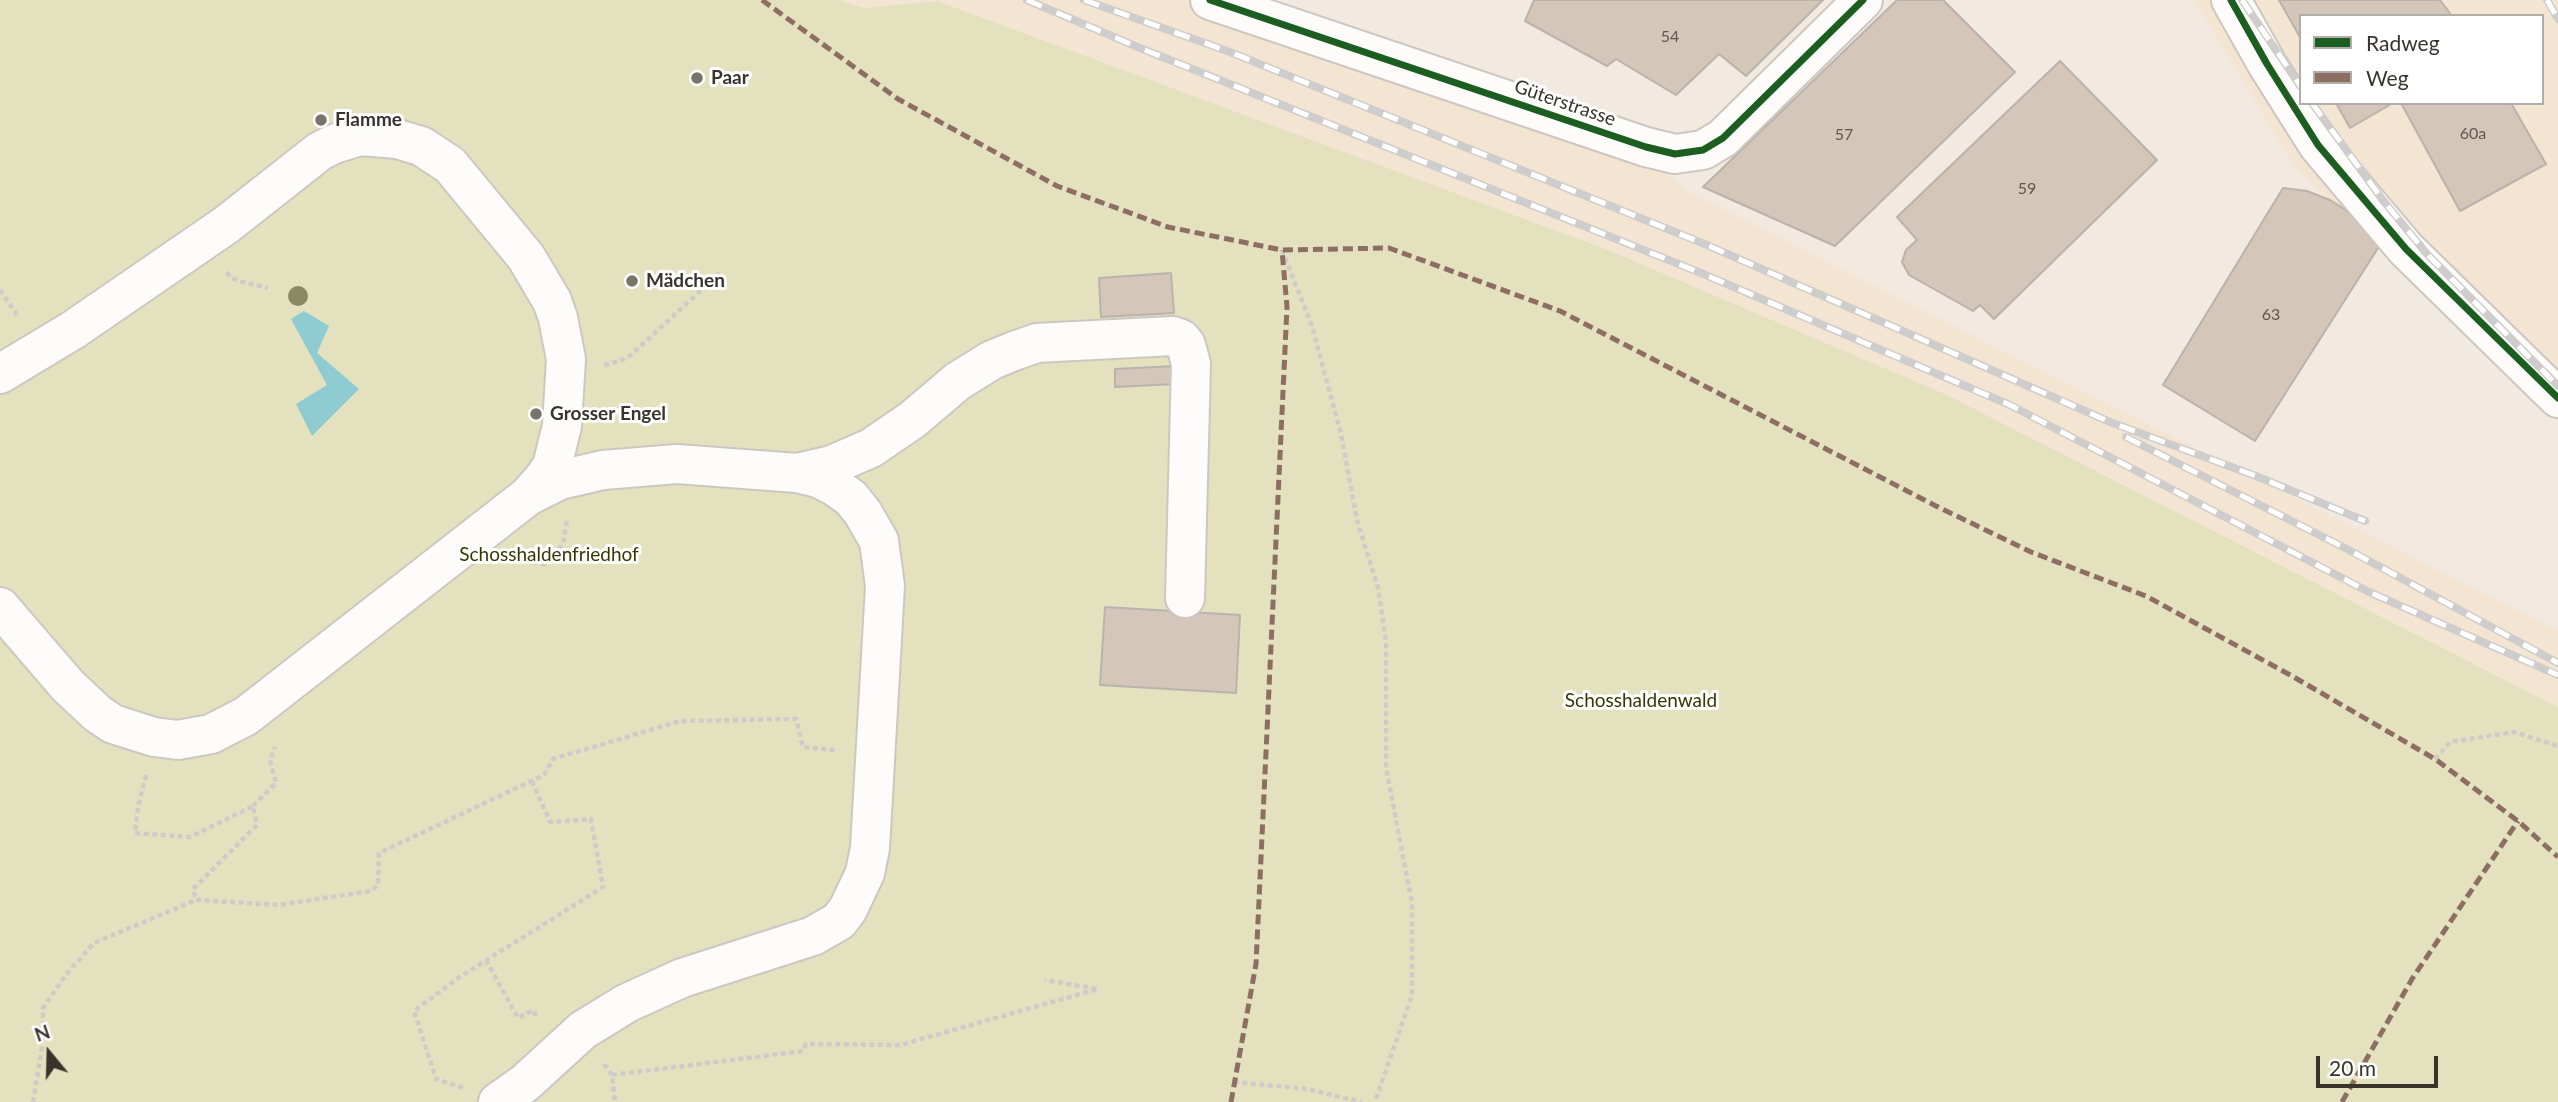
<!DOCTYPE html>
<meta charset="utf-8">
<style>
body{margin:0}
#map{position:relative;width:2558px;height:1102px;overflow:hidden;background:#f2e9e0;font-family:Lato,sans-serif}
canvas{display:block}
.legend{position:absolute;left:2299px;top:14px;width:245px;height:91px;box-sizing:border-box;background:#fff;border:2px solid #b0adab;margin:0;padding:9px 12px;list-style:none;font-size:21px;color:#39332c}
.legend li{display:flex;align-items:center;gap:14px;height:35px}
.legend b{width:35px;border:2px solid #b0adab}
.north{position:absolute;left:14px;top:1018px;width:70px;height:70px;-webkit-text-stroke:5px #fff;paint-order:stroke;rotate:341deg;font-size:19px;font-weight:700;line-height:28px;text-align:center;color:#39332c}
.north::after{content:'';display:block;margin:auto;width:24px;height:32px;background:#39332c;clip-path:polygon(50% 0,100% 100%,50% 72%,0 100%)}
.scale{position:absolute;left:2316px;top:1056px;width:122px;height:32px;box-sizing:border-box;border:4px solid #39332c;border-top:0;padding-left:9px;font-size:21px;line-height:24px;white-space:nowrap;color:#39332c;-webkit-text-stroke:5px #fff;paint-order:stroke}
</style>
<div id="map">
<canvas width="2558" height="1102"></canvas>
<ul class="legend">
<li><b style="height:9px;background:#1b5e20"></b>Radweg</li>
<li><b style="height:9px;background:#8d6e63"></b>Weg</li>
</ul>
<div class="north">N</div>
<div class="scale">20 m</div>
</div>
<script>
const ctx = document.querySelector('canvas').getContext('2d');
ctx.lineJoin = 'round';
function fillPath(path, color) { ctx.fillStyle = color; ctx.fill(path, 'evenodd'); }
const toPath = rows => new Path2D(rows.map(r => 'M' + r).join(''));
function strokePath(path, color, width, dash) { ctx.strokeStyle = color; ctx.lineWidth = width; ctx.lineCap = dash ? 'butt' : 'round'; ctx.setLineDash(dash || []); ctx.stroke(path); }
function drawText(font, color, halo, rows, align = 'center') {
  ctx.font = font + ' Lato,sans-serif'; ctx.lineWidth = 6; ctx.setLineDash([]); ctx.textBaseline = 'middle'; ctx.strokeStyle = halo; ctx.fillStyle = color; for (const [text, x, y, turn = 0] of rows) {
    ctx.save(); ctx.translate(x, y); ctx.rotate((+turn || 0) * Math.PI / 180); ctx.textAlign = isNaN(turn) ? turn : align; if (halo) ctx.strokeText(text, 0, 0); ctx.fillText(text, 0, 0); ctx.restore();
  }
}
const built = toPath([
 [838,0,1183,0,1649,157,1687,191,2558,631,2558,707,1947,395,937,1,863,8],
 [2194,0,2558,0,2558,417,2294,166],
 [2301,16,2542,16,2542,103,2301,103]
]);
const green = toPath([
 [0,0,838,0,863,8,937,1,1608,250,1947,395,2558,707,2558,1102,0,1102]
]);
const water = toPath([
 [304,311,329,326,317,353,359,389,312,436,296,404,327,385,291,319]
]);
const building = toPath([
 [1534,0,1823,0,1746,76,1719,54,1676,95,1616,59,1607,66,1525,21,1534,0],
 [1897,0,1943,0,2015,72,1835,246,1703,187,1897,0],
 [2279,0,2440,0,2452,16,2301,16,2301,39,2279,0],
 [2060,61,2157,160,1994,319,1980,305,1973,311,1909,275,1902,262,1906,250,1917,240,1897,217,2060,61],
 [2336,103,2393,103,2350,128,2336,103],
 [2401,103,2511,103,2546,164,2460,211,2401,103],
 [2283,188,2307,191,2330,200,2354,215,2380,245,2255,441,2163,385,2283,188],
 [1171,273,1174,313,1101,317,1099,278,1171,273],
 [1175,366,1176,384,1115,387,1115,369,1175,366],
 [1105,607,1240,615,1236,693,1100,685,1105,607]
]);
const path = toPath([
 [1282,250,1312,326,1341,434,1357,520,1378,588,1386,641,1386,768,1412,903,1412,995,1375,1102],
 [227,272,231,278,243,282,268,288],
 [0,290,19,318],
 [604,365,620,361,631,355,722,271],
 [516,558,547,565,563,544,567,520],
 [2435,759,2450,742,2514,732,2558,746],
 [146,775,138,807,135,833,190,837,253,806,257,825,193,889,196,900,279,905,371,891,378,885,379,853,544,775,553,759,680,721,796,719,803,747,836,750],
 [253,806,276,783,270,760,275,747],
 [486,960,518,1018,533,1010,538,1019],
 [604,1064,612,1075,615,1102],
 [612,1075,803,1051,806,1044,900,1045,1098,989,1045,980],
 [1234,1082,1307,1089,1362,1102],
 [463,1088,436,1079,414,1011,458,978,603,887,591,819,550,822,532,781],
 [33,1102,42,1048,43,1008,65,976,94,943,196,900]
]);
const minor = toPath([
 [1210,0,1646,147,1675,154,1703,150,1723,138,1863,0],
 [2231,0,2267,64,2318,145,2406,249,2558,398],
 [0,374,73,330,226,225,320,151,334,144,360,136,397,139,421,146,450,165,526,257,552,301,558,318,566,359,562,426,552,466,543,479,528,496],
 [797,473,832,465,871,448,912,420,958,381,992,360,1014,351,1037,343,1055,342,1173,336,1181,339,1186,345,1191,364,1185,598],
 [0,607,68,686,98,714,113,724,154,737,178,740,211,734,246,716,528,496,560,480,603,470,677,464,797,473,818,478,834,486,851,498,863,513,879,541,885,586,870,848,865,873,848,909,839,921,813,936,682,978,627,1003,583,1030,525,1083,498,1102]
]);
const rail = toPath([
 [1027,0,1140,48,1701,273,2010,405,2369,592,2558,675],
 [1084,0,1230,52,1707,245,2110,422,2256,476,2365,521],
 [2242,0,2301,87],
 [2547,0,2558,19],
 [2312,103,2382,199,2427,254,2558,386],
 [2126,437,2345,548,2558,663]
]);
const quiet = toPath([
 [762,0,898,99,1057,186,1168,227,1282,250,1389,248,1560,311,1936,506,2031,552,2146,596,2292,676,2435,759,2518,821,2558,857],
 [1231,1102,1256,964,1287,307,1282,250],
 [2342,1102,2412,979,2518,821]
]);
const cycleway = toPath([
 [1210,0,1646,147,1675,154,1703,150,1723,138,1863,0],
 [2231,0,2267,64,2318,145,2406,249,2558,398]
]);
const trees = [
 [298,296]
];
const markers = [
 [697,78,7,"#7a736b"],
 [321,120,7,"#7a736b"],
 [632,281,7,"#7a736b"],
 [536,414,7,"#7a736b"]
];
const numberNames = [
 ["54",1670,37],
 ["60a",2473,134],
 ["57",1844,135],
 ["59",2027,189],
 ["63",2271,315]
];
const poiNames = [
 ["Paar",711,78],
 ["Flamme",335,120],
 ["Mädchen",646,281],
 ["Grosser Engel",550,414]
];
const streetNames = [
 ["Güterstrasse",1565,103,19]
];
const parkNames = [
 ["Schosshaldenfriedhof",549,555],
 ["Schosshaldenwald",1641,701]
];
fillPath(built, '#f4e4d2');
fillPath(green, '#e3e1be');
fillPath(water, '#8fccd1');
fillPath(building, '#d4c6b8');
strokePath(building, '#bab3ac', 2);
strokePath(minor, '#cec7c0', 42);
strokePath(path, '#ceccc8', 4.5, [5, 3.5]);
strokePath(minor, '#fdfcfa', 38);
strokePath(rail, '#cfcdcb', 8);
strokePath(rail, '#fff', 5, [16]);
strokePath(quiet, '#8d6e63', 5, [10, 5]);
strokePath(cycleway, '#1b5e20', 7);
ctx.fillStyle = '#8b8866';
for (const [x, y] of trees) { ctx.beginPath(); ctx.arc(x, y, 10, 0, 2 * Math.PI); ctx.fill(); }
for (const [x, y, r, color] of markers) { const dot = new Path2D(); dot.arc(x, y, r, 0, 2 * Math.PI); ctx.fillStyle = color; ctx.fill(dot); strokePath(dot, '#fff', 2.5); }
drawText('16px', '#60584f', null, numberNames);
drawText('bold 19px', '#39332c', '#fff', poiNames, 'left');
drawText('19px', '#39332c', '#fff', streetNames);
drawText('19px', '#363802', '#fff', parkNames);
</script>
